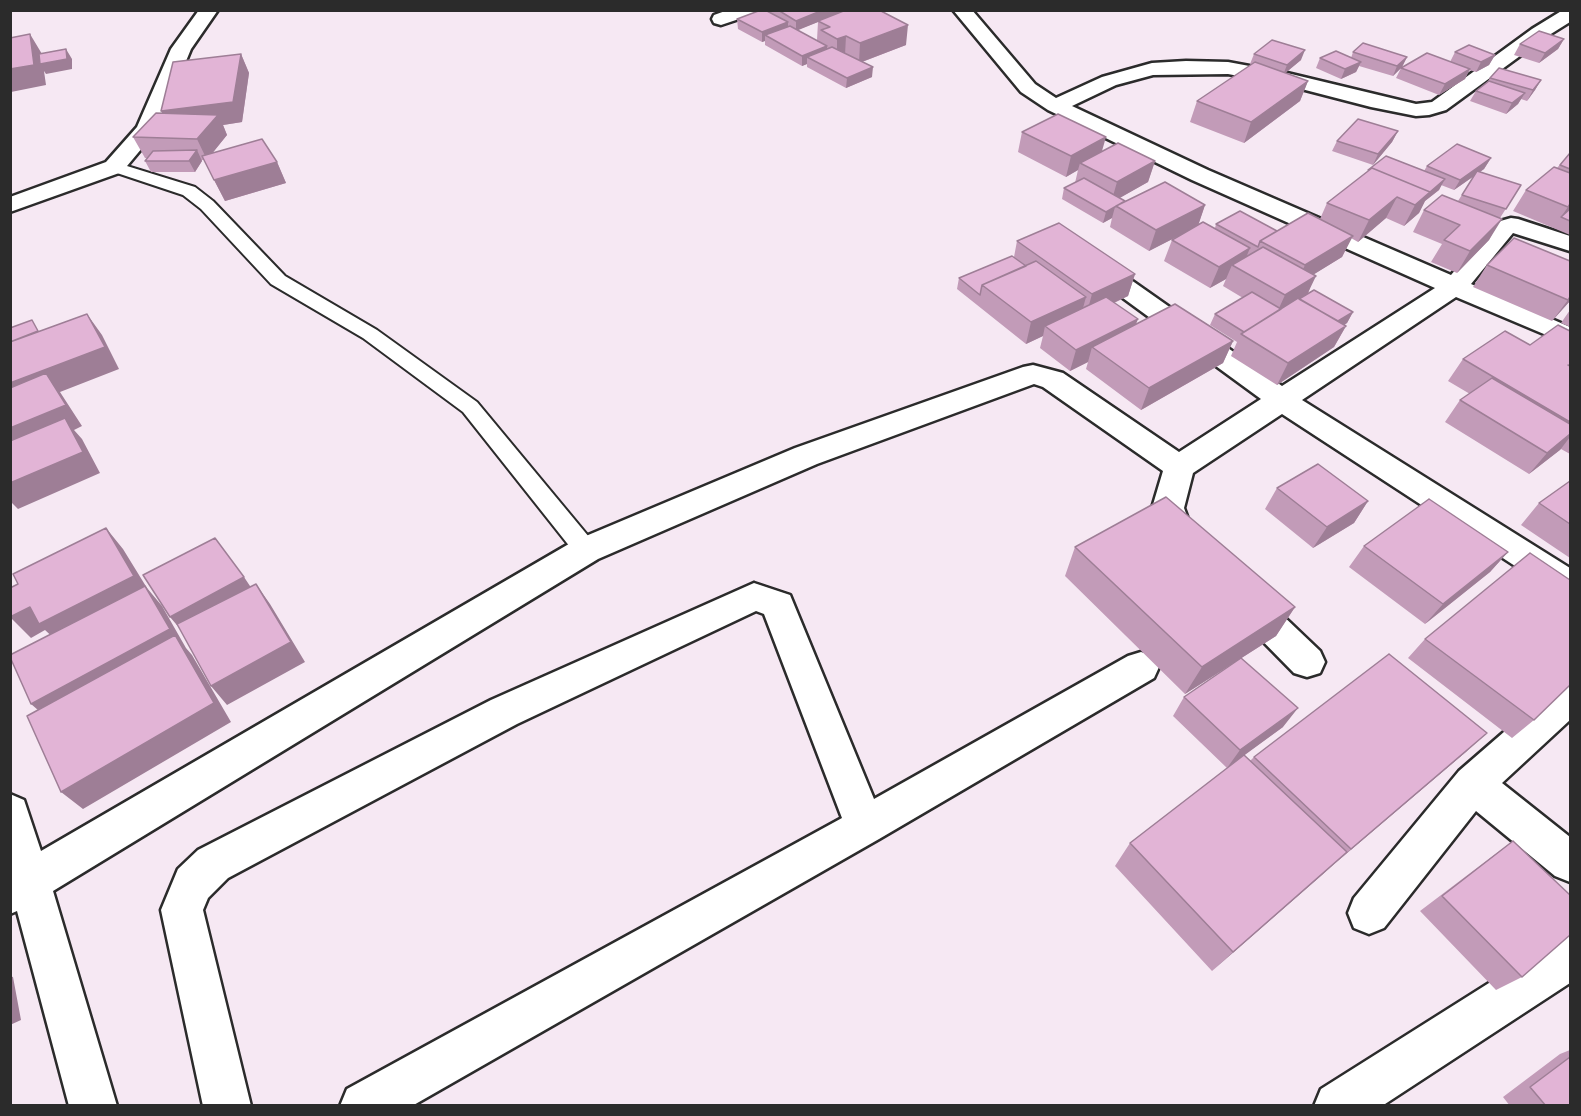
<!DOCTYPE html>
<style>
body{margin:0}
#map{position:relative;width:1581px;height:1116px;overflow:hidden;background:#f6e8f3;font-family:Dekko,sans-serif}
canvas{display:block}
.frame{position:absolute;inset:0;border:12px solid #2b2b2b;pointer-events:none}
</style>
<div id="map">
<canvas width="1581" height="1116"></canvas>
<div class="frame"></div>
</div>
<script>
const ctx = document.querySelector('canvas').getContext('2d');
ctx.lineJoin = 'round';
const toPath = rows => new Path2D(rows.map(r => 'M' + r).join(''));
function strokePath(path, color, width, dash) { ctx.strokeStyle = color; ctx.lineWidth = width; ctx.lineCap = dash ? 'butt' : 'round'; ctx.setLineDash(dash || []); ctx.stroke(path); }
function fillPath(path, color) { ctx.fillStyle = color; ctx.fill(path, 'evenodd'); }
const lane = toPath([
 [114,162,195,187,213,201,285,276,377,330,477,402,594,543,598,550,594,557,586,559,578,557,463,412,363,338,271,284,201,209,183,195,108,170,106,167,114,162]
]);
const street = toPath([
 [199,10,218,10,191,49,158,129,122,172,10,212,10,197,106,162,137,127,171,49,199,10],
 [728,10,757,10,754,14,721,25,714,23,712,19,714,15,728,10],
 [953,10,972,10,1035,84,1056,98,1102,77,1152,63,1186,61,1228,62,1287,73,1416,104,1432,102,1532,29,1563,10,1570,10,1570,22,1546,37,1446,110,1429,115,1416,116,1371,107,1286,85,1228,74,1153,75,1116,85,1072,106,1208,170,1451,275,1497,222,1511,218,1518,219,1570,236,1570,251,1513,233,1471,284,1570,327,1570,345,1456,297,1302,400,1570,568,1570,598,1558,594,1282,414,1193,473,1184,508,1191,527,1200,540,1195,549,1184,552,1173,549,1161,533,1152,508,1163,471,1043,387,1034,384,817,464,598,559,53,891,117,1106,69,1106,17,911,10,914,10,794,24,800,41,851,574,541,795,448,1023,367,1033,365,1063,373,1179,452,1261,399,1086,271,1082,266,1086,261,1095,258,1104,261,1282,386,1435,288,1192,180,1048,110,1021,92,953,10],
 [754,583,790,595,874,799,1128,656,1141,652,1154,656,1159,667,1154,678,879,839,412,1106,340,1106,347,1089,842,818,764,614,756,611,517,724,228,878,208,898,203,910,251,1106,203,1106,161,910,178,869,198,850,491,700,754,583],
 [1246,588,1258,592,1320,651,1325,662,1320,673,1307,677,1294,673,1234,612,1229,602,1234,592,1246,588],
 [1570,681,1570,720,1502,783,1570,837,1570,882,1555,876,1476,811,1384,928,1369,934,1354,928,1348,913,1354,898,1459,771,1557,686,1570,681],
 [1570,936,1570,983,1382,1106,1314,1106,1321,1089,1554,942,1570,936]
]);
const wall = toPath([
 [771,10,879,10,906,45,862,62,872,77,846,88,807,67,807,64,802,66,765,45,765,41,762,42,738,29,737,19,771,14],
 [818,22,817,40,821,43,797,30],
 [1564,39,1558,49,1539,63,1514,55,1520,44],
 [1353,52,1407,57,1402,67,1393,76,1359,66,1356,72,1341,79,1316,68,1320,58,1351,58],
 [1455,52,1495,55,1489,65,1476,72,1469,70,1465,79,1439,95,1396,78,1401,68,1450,62],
 [241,54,249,73,242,122,223,125,227,135,212,153,277,162,286,183,225,201,204,160,202,160,202,161,195,172,151,172,145,161,147,158,145,158,133,137],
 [1254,54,1301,60,1285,73,1308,81,1300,101,1244,143,1190,122,1197,101,1252,65,1250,64],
 [1490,78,1541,80,1535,90,1527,101,1521,99,1518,104,1506,114,1470,101,1476,91,1488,81],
 [1398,131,1392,142,1373,165,1332,151,1337,141],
 [1022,132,1102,151,1155,161,1148,182,1119,198,1125,201,1205,205,1198,225,1215,228,1216,224,1277,231,1320,219,1327,203,1368,171,1368,170,1424,171,1427,166,1491,158,1484,169,1480,172,1521,185,1500,218,1489,240,1457,273,1431,262,1442,244,1413,232,1424,210,1458,201,1474,176,1454,190,1441,185,1439,190,1425,201,1419,213,1404,226,1386,218,1358,242,1351,238,1342,257,1314,274,1308,294,1353,312,1347,323,1344,325,1346,326,1334,347,1277,385,1231,356,1237,342,1210,325,1215,314,1243,298,1223,286,1226,279,1210,288,1164,261,1172,240,1180,235,1149,251,1110,227,1112,218,1103,223,1062,199,1064,188,1075,183,1078,170,1066,177,1018,152],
 [1570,153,1570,235,1513,211,1526,190,1557,168],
 [1514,238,1570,301,1552,321,1473,287,1487,265],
 [1017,241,1135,274,1128,296,1114,303,1136,324,1233,341,1223,363,1141,410,1086,369,1088,362,1070,371,1040,348,1043,336,1026,344,957,289,959,278,1014,257],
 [1570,310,1570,327,1561,323],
 [1570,331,1570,454,1561,449,1529,474,1445,422,1460,400,1470,394,1448,381,1463,359,1530,345],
 [1570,481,1570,558,1521,525,1539,503],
 [1277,488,1368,501,1354,523,1313,548,1265,509],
 [1364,546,1508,552,1490,572,1425,624,1349,567],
 [1075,547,1295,607,1276,636,1185,694,1065,576],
 [1425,639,1534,720,1512,738,1408,658],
 [1184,697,1283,727,1244,755,1250,761,1254,757,1467,751,1333,865,1212,971,1115,866,1130,843,1242,757,1227,768,1173,716],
 [1513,841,1522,977,1496,990,1420,911,1490,858],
 [1570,1050,1570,1106,1510,1106,1503,1097,1560,1054]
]);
const shadedWall = toPath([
 [823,10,848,10,818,21,818,22,796,31,796,21],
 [788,22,788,32,765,35,765,41,762,42,762,32],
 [908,25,906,45,859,63,860,43],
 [30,34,42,54,66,49,72,59,72,69,46,74,44,71,46,85,11,92,10,69],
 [846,36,845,55,837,59,837,39],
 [1564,39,1558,49,1539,63,1545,53],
 [827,46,827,56,807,57,807,64,802,66,802,56],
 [1305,50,1301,60,1283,75,1287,65],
 [241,54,249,73,242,122,223,125,227,135,207,160,197,139,171,131,161,111],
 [1495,55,1489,65,1476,72,1481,62],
 [1407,57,1402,67,1393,76,1397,66],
 [1361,62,1356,72,1341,79,1345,69],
 [873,67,872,77,846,88,847,78],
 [1470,69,1465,79,1439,95,1445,84],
 [1541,80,1535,90,1527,101,1533,90],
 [1308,81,1300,101,1244,143,1251,122],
 [1525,93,1518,104,1506,114,1512,103],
 [1398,131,1392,142,1373,165,1378,154],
 [1106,137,1100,158,1080,163,1078,170,1066,177,1071,156],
 [197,150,202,161,195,172,189,161],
 [1491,158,1484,169,1454,190,1460,180],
 [1155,161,1148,182,1111,203,1117,182],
 [277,162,286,183,225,201,214,180],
 [1445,179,1439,190,1425,201,1419,213,1404,226,1415,205],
 [1397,197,1386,218,1358,242,1369,220],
 [1570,204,1570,213,1561,217,1568,207],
 [1205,205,1198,226,1149,251,1156,230],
 [1115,207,1112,218,1103,223,1106,212],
 [1502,219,1489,240,1457,273,1470,251],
 [1353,236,1342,257,1295,286,1305,265],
 [1250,248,1241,270,1232,265,1226,279,1210,288,1219,267],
 [1135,274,1128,296,1086,316,1092,294],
 [1316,276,1306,297,1275,317,1285,295],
 [1086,297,1080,319,1045,326,1043,336,1026,344,1031,322],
 [1570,297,1570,301,1552,321,1568,300],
 [1353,312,1347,323,1322,339,1327,328],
 [87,314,102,335,119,369,60,392,82,426,74,430,82,439,100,473,18,509,10,501,10,383],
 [1138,319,1130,340,1092,347,1088,362,1070,371,1076,350],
 [1346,326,1334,347,1277,385,1288,363],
 [1233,341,1223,363,1141,410,1149,388],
 [1570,434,1570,437,1560,450,1529,474,1547,453],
 [1368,501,1354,523,1313,548,1327,527],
 [106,528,123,549,147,588,162,606,186,648,192,655,231,722,83,809,61,792,53,723,31,704,60,644,45,630,31,638,10,617],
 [1508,552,1490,572,1425,624,1443,604],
 [244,577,258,598,187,637,170,617],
 [256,584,270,604,305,662,227,705,211,686],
 [1295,607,1276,636,1185,694,1202,667],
 [1298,708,1283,727,1227,768,1240,750],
 [1487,733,1467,751,1333,865,1351,849],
 [1347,852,1322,875,1212,971,1233,952],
 [10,976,13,977,21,1020,10,1025]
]);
const building = toPath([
 [761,10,765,10,788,22,762,32,737,19,761,10],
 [778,10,823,10,796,21,778,10],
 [846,10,879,10,908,25,860,43,846,36,837,39,821,30,830,27,818,21,846,10],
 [790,26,827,46,802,56,765,35,790,26],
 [1539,31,1564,39,1545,53,1520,44,1539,31],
 [30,34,34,65,10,69,10,38,30,34],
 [1272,40,1305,50,1287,65,1254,54,1272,40],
 [1363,43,1407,57,1397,66,1353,52,1363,43],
 [1469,45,1495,55,1481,62,1455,52,1469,45],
 [832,47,873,67,847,78,807,57,832,47],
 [66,49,67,59,40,64,39,54,66,49],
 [1336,51,1361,62,1345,69,1320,58,1336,51],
 [1427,53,1470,69,1445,84,1401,68,1427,53],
 [241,54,233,102,161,111,173,62,241,54],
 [1255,62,1308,81,1251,122,1197,101,1255,62],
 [1499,68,1541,80,1533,90,1490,78,1499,68],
 [1489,81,1525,93,1512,103,1476,91,1489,81],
 [156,113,218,115,197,139,133,137,156,113],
 [1058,114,1106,137,1071,156,1022,132,1058,114],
 [1358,119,1398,131,1378,154,1337,141,1358,119],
 [262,139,277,162,214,180,202,156,262,139],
 [1118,143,1155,161,1117,182,1080,163,1118,143],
 [1457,144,1491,158,1460,180,1427,166,1457,144],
 [197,150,189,161,145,161,153,151,197,150],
 [1570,153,1570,169,1560,165,1570,153],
 [1386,156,1445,179,1430,192,1372,168,1368,170,1386,156],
 [1554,167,1570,173,1570,204,1568,207,1526,190,1554,167],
 [1372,168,1430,192,1415,205,1397,197,1369,220,1327,203,1372,168],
 [1477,171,1521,185,1506,209,1462,195,1477,171],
 [1084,178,1125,201,1106,212,1064,188,1084,178],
 [1165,182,1205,205,1156,230,1116,206,1165,182],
 [1442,195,1502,219,1470,251,1444,240,1460,225,1424,210,1442,195],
 [1570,209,1570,221,1561,217,1570,209],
 [1240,211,1277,231,1260,241,1258,247,1216,224,1240,211],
 [1308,213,1353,236,1305,265,1260,241,1308,213],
 [1203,222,1250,248,1219,267,1172,240,1203,222],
 [1059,223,1135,274,1092,294,1017,241,1059,223],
 [1514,238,1570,261,1570,297,1568,300,1487,265,1514,238],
 [1263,247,1316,276,1285,295,1232,265,1263,247],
 [1012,256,1026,266,982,285,980,295,959,278,1012,256],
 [1036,261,1086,297,1031,322,982,285,1036,261],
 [1314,290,1353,312,1338,321,1299,299,1314,290],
 [1252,292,1281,309,1244,332,1215,314,1252,292],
 [1106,297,1138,319,1076,350,1045,326,1106,297],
 [1298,298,1346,326,1288,363,1241,334,1298,298],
 [1175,304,1233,341,1149,388,1092,347,1175,304],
 [87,314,105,347,10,383,10,342,87,314],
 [32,320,38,331,10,342,10,328,32,320],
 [1558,325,1570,331,1570,366,1568,365,1570,366,1570,422,1463,359,1505,331,1530,345,1558,325],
 [46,373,66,405,10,428,10,388,46,373],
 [1492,378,1570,424,1570,434,1547,453,1460,400,1492,378],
 [65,418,83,452,10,483,10,441,65,418],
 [1318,464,1368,501,1327,527,1277,488,1318,464],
 [1570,481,1570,524,1539,503,1570,481],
 [1166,497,1295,607,1202,667,1075,547,1166,497],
 [1429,499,1508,552,1443,604,1364,546,1429,499],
 [106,528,134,576,39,624,30,607,10,617,10,588,18,584,13,574,106,528],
 [215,538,244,577,170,617,143,575,215,538],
 [1530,553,1570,580,1570,685,1534,720,1425,639,1530,553],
 [256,584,291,642,211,686,177,624,256,584],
 [145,586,170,629,31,704,10,657,10,655,145,586],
 [175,635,214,703,61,792,27,716,175,635],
 [1389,654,1487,733,1351,849,1254,757,1389,654],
 [1241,658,1298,708,1240,750,1184,697,1241,658],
 [1244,755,1347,852,1233,952,1130,843,1244,755],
 [1513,841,1570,895,1570,935,1522,977,1442,896,1513,841],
 [1570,1057,1570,1106,1546,1106,1530,1087,1570,1057]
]);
strokePath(lane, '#2b2b2b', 4);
strokePath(street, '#2b2b2b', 5);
fillPath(lane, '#fff');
fillPath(street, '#fff');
fillPath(wall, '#c29bb8');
fillPath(shadedWall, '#9e7e96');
fillPath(building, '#e2b4d6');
strokePath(building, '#9e7e96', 1.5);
</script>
